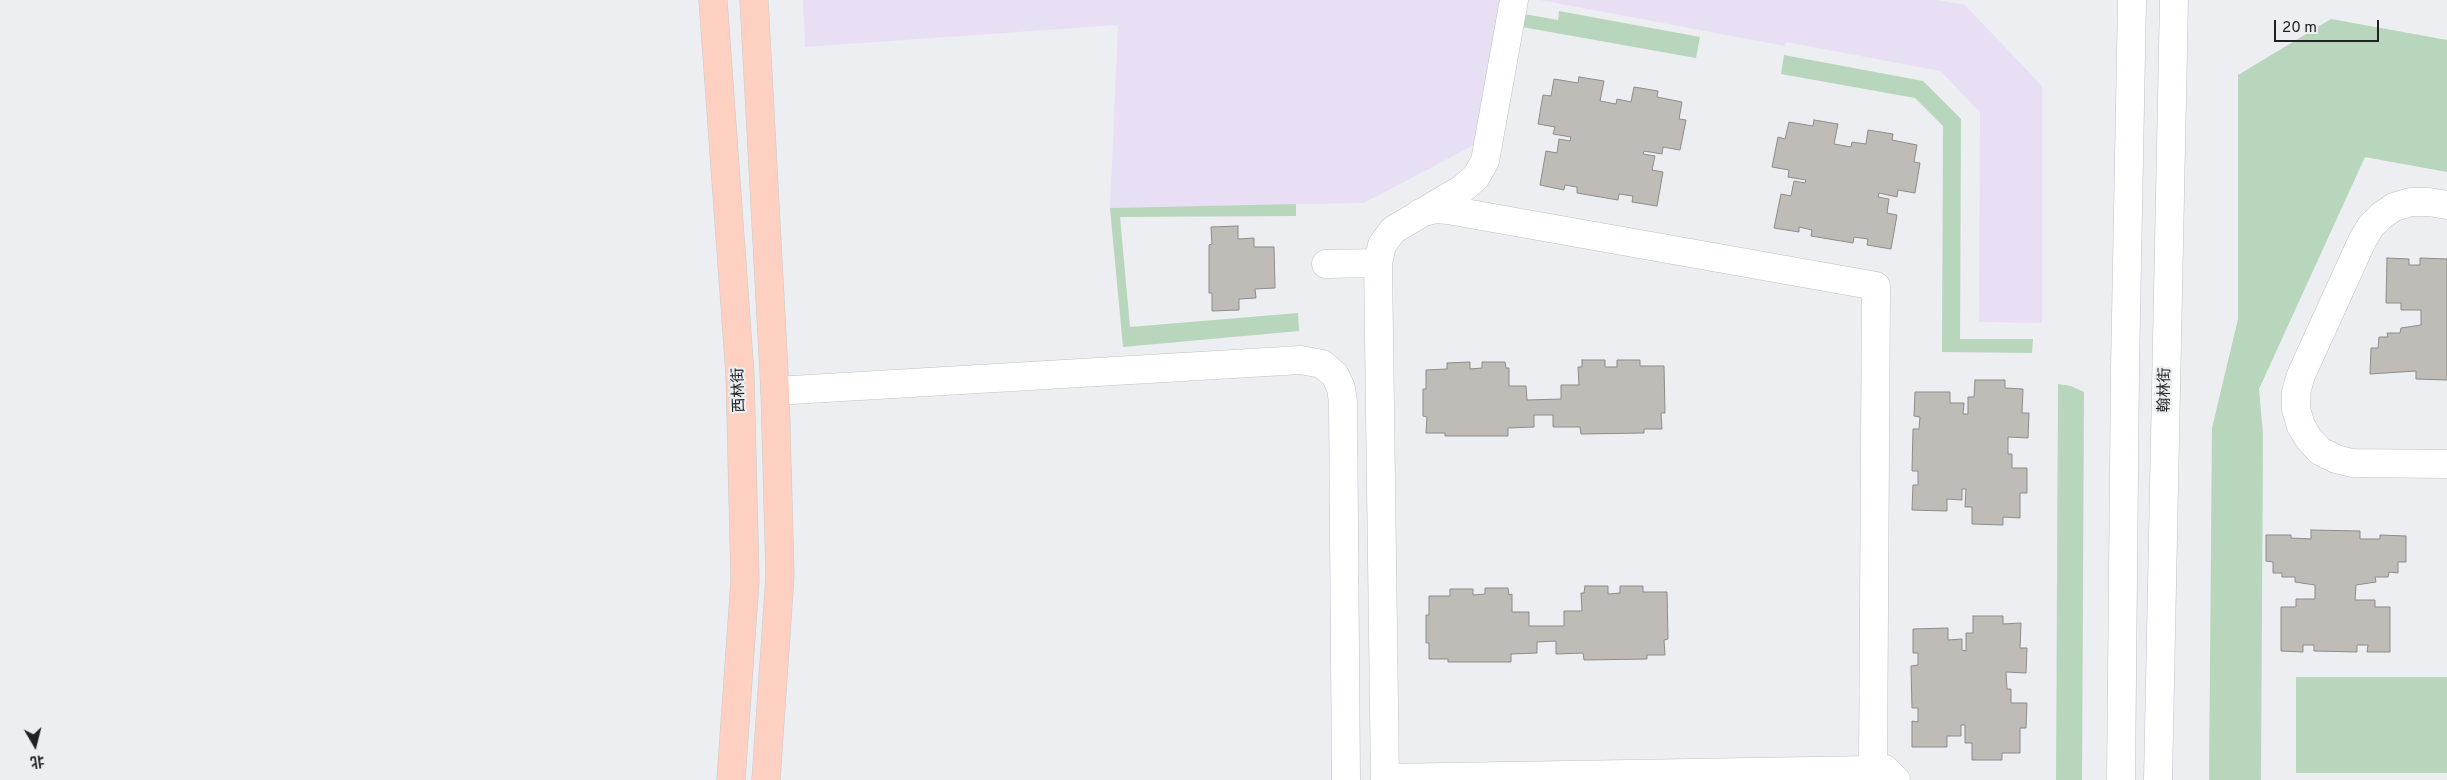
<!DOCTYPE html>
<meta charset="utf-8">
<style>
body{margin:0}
#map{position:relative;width:2447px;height:780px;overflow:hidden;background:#eceef2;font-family:Overpass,"Noto Sans SC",sans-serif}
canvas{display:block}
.north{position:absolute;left:10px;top:720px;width:50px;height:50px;-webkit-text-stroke:4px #eceef2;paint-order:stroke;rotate:172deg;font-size:14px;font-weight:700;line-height:20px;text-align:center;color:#202122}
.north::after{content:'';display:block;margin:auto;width:18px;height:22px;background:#202122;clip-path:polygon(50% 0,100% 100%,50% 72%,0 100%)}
.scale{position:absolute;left:2274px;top:20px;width:105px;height:22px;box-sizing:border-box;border:2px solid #202122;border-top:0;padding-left:6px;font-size:15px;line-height:18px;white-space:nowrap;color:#202122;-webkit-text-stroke:4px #eceef2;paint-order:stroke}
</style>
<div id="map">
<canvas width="2447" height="780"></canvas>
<div class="north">北</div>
<div class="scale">20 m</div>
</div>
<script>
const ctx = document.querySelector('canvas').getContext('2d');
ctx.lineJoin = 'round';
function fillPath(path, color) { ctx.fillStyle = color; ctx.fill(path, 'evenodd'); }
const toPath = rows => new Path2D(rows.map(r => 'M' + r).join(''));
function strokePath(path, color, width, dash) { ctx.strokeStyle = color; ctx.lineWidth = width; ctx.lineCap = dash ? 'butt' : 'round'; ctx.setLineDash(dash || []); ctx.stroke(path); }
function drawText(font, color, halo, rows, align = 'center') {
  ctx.font = font + ' Overpass,"Noto Sans SC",sans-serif'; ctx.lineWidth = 4.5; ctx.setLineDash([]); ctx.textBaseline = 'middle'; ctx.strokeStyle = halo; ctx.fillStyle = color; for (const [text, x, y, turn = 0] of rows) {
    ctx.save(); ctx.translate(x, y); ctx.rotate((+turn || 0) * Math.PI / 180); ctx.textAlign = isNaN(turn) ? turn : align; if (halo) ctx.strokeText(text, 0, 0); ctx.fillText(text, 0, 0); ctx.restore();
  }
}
const commercial = toPath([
 [803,0,1501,0,1476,144,1364,203,1110,208,1118,25,805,47],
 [1540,0,1936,0,1965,5,2042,86,2042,323,1979,322,1980,112,1940,71,1786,42,1785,46]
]);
const green = toPath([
 [1559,11,1700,37,1696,58,1522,27,1524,14,1558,20],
 [2331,19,2447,40,2447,172,2365,157,2259,389,2263,434,2261,780,2209,780,2212,428,2238,319,2238,75],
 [1784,55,1923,81,1961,119,1960,339,2033,339,2032,353,1942,352,1943,126,1915,98,1781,74],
 [1296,204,1296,216,1120,217,1130,327,1298,313,1299,331,1123,347,1110,208],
 [2058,384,2071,386,2084,392,2082,780,2056,780],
 [2296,677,2447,677,2447,773,2296,773]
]);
const building = toPath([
 [1579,77,1604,81,1600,101,1616,104,1617,99,1631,102,1634,87,1658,91,1657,97,1682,102,1679,119,1686,120,1680,150,1663,147,1662,154,1644,151,1643,154,1655,156,1652,170,1663,172,1657,206,1632,202,1633,196,1619,194,1618,200,1577,193,1577,187,1565,185,1564,190,1540,185,1546,151,1557,153,1559,139,1570,141,1571,137,1553,134,1555,127,1538,124,1543,95,1551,96,1554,79,1578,83,1579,77],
 [1814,120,1838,124,1834,144,1851,147,1852,142,1866,144,1868,130,1893,134,1892,140,1917,145,1914,162,1920,163,1915,193,1898,190,1897,197,1879,193,1878,197,1889,199,1887,213,1897,215,1891,249,1867,245,1868,239,1854,237,1853,243,1811,236,1812,230,1799,227,1799,232,1774,228,1781,194,1791,196,1794,181,1805,183,1806,180,1788,177,1789,170,1772,167,1778,137,1785,139,1789,122,1813,126,1814,120],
 [1238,226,1238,239,1254,238,1254,247,1274,247,1275,288,1255,289,1256,298,1239,299,1239,310,1212,311,1212,293,1209,293,1209,245,1212,244,1211,227,1238,226],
 [2387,258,2409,259,2409,265,2420,265,2420,258,2447,259,2447,380,2416,379,2416,371,2370,374,2371,348,2378,348,2379,337,2388,337,2387,333,2400,333,2401,328,2421,325,2421,310,2401,310,2401,303,2386,303,2387,258],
 [1582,360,1605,360,1605,367,1617,367,1617,360,1640,360,1640,366,1664,366,1665,413,1661,413,1662,429,1644,429,1644,433,1581,434,1580,427,1553,427,1553,415,1534,415,1534,427,1508,428,1508,436,1445,436,1445,433,1426,433,1427,417,1423,416,1423,389,1426,389,1426,370,1447,369,1447,363,1470,362,1470,369,1482,368,1482,362,1505,362,1506,368,1509,368,1509,386,1526,386,1527,400,1561,399,1561,385,1579,385,1578,367,1582,367,1582,360],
 [1975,380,2005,380,2005,388,2023,389,2022,413,2029,413,2028,438,2008,437,2008,454,2012,454,2012,468,2027,468,2027,493,2020,493,2020,518,2003,517,2003,525,1972,524,1972,507,1965,507,1966,489,1962,489,1962,500,1947,499,1947,511,1912,510,1913,485,1918,485,1918,471,1912,471,1913,429,1919,429,1920,417,1914,416,1915,392,1950,392,1950,403,1964,403,1963,414,1968,414,1968,397,1974,397,1975,380],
 [2311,530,2360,531,2360,539,2380,539,2380,535,2406,536,2406,562,2398,562,2398,573,2389,572,2388,577,2375,577,2376,582,2356,585,2355,600,2375,600,2375,607,2390,607,2390,652,2367,652,2368,645,2357,645,2357,652,2314,651,2314,645,2303,645,2303,652,2281,651,2281,607,2296,607,2296,599,2315,599,2315,585,2295,582,2295,577,2282,577,2282,573,2273,573,2273,562,2266,561,2266,535,2291,535,2291,538,2311,539,2311,530],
 [1585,586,1608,586,1608,594,1620,593,1620,586,1643,586,1643,592,1667,592,1668,639,1664,640,1665,655,1647,655,1647,659,1584,660,1583,653,1556,654,1556,641,1537,642,1537,653,1511,654,1511,662,1448,662,1448,659,1429,659,1429,643,1426,643,1426,615,1429,615,1429,596,1450,596,1450,589,1473,589,1473,595,1485,594,1485,588,1508,588,1509,595,1512,594,1512,612,1529,612,1529,626,1564,626,1564,611,1582,611,1581,593,1584,593,1585,586],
 [1973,616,2003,616,2003,624,2021,623,2020,648,2027,648,2026,673,2006,672,2007,689,2011,689,2011,703,2027,703,2026,728,2020,728,2020,753,2002,753,2002,760,1972,760,1972,743,1965,743,1965,725,1961,725,1961,736,1947,736,1947,747,1912,747,1912,721,1918,722,1918,708,1912,708,1911,666,1918,665,1918,653,1913,653,1913,629,1948,628,1948,640,1962,639,1962,650,1966,651,1966,633,1973,633,1973,616]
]);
const minor = toPath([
 [2447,205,2429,202,2411,202,2394,207,2381,216,2371,226,2363,239,2301,375,2296,392,2296,409,2301,426,2309,439,2320,451,2336,459,2352,463,2447,464],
 [1420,213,1436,209,1448,210,1876,286,1873,770,1885,769,1896,780],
 [1326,264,1378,263],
 [775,391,1301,360,1322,364,1335,375,1341,388,1343,402,1346,780],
 [1385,778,1873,770],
 [1385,780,1378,263,1382,245,1393,230,1462,189,1476,177,1485,161,1514,0],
 [2121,780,2125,369,2132,0],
 [2158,780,2174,0]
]);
const major = toPath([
 [713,0,740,375,745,580,731,780],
 [754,0,775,391,780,575,766,780]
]);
const streetNames = [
 ["西林街",740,390,-92],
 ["翰林街",2166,390,-89]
];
fillPath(commercial, '#e9dff4');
fillPath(green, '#b7d6bb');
fillPath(building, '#bfbcb8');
strokePath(building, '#8e8b88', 1);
strokePath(minor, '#bec0c4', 29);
strokePath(major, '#c9caca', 29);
strokePath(minor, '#fff', 28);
strokePath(major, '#fdd0c1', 28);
drawText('15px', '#202122', '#eceef2', streetNames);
</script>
